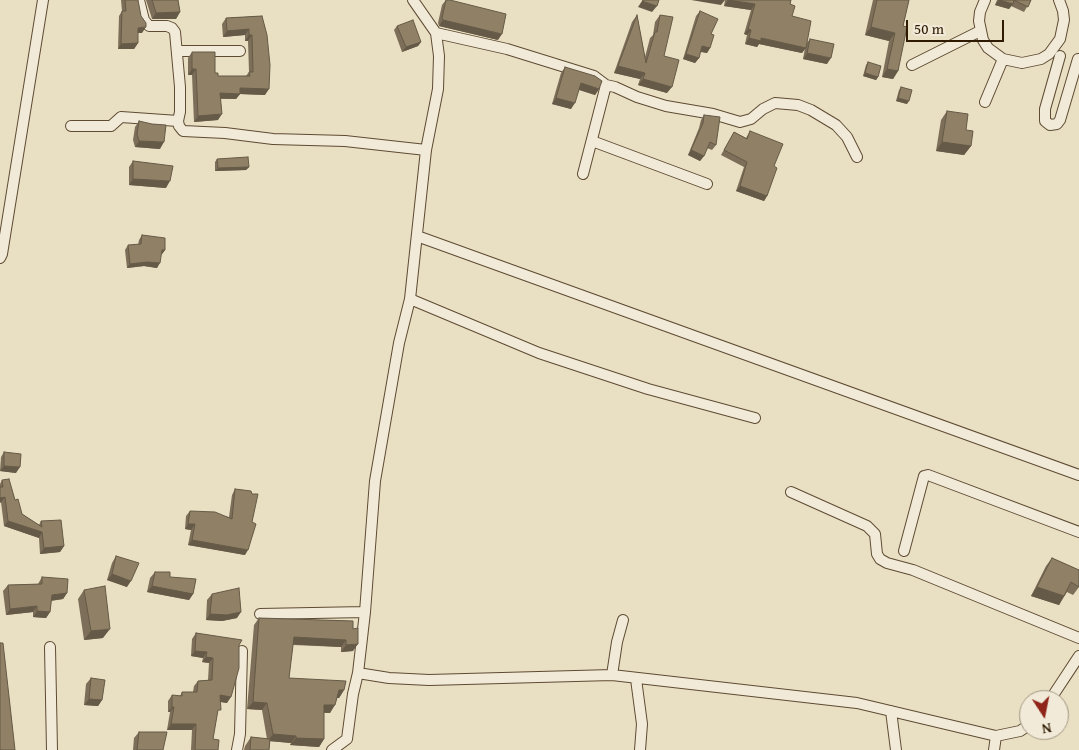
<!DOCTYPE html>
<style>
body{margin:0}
#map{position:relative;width:1079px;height:750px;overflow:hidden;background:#e9dfc3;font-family:"Gentium Book Plus",serif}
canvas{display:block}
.north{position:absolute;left:1019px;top:690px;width:50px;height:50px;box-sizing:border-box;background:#f1ead8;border:1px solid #a39782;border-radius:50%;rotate:169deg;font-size:14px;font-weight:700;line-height:20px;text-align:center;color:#2f1a02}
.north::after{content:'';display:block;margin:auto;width:18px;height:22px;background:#8f2418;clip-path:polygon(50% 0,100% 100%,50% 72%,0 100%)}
.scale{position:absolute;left:906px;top:20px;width:98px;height:22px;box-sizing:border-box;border:2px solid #2f1a02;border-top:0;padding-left:6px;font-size:15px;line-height:18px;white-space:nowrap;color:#2f1a02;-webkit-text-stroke:4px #f1ead8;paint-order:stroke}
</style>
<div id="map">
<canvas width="1079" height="750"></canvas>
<div class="north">N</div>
<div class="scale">50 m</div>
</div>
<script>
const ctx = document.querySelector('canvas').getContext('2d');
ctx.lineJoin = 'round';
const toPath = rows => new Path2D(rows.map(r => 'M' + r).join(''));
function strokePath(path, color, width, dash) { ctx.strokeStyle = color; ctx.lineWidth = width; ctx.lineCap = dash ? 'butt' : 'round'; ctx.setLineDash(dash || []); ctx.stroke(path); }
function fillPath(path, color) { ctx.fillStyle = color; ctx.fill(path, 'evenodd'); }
const minor = toPath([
 [139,0,144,20,149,26,167,26,172,28,175,32,180,87,180,112,178,121,179,126,183,131,225,133,273,139,345,141,426,150],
 [985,0,980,12,979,21,983,40,988,48,1003,59,1022,63,1041,59,1049,54,1060,39,1064,20,1063,11,1059,0],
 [436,33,507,49,594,76,606,85,583,174],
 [177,51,240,51],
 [1060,56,1045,109,1045,121,1050,125,1057,124,1060,120,1078,59],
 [912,65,980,31],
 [606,85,615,87,637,97,666,106,713,114,740,122,751,119,763,109,775,103,798,105,811,110,836,125,847,137,857,157],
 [985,102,1003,59],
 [71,126,111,126,121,117,178,121],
 [592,141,707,184],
 [417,236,1079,475],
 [0,258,2,254,43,0],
 [410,299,539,353,648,389,755,418],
 [791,492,867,526,875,534,877,554,880,559,887,563,913,570,1079,638],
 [904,551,924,476,928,475,1079,532],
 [260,614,365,612],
 [50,647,52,750],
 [358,673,389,678,429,680,612,675,857,703,996,736,1020,731,1029,725],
 [612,675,617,642,623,620],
 [636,679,642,724,640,750],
 [1050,700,1079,656],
 [891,711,896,750],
 [237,750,240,734,242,651],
 [332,750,347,739,353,694,358,673,365,612,375,481,399,343,410,299,426,150,438,89,439,56,436,33,413,0],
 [994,750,996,736]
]);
const wall = toPath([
 [121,0,138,0,142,33,138,33,138,43,134,49,118,49,119,16,122,11],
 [146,0,178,0,180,12,176,19,152,19],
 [446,0,450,0,498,40,439,26,438,23,442,5],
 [725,0,791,0,790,4,792,16,806,44,810,39,827,64,803,59,805,48,802,53,759,44,757,47,745,44,747,35,744,34,751,10,724,6],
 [873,0,909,0,903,26,898,71,893,79,882,77,889,41,865,35],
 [997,0,1031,0,1024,12,1011,6,1009,9,995,5],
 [700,11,711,34,710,48,707,53,700,52,699,58,695,63,683,59,696,16],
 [637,15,645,57,650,38,653,35,655,22,660,15,667,93,638,85,640,79,614,73,632,22],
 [262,16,265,95,240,94,236,99,221,99,218,120,194,122,192,75,188,75,188,58,192,52,218,76,246,76,249,72,248,41,245,41,245,35,223,37,222,24,226,18],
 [397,26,421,42,418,46,402,52,394,30],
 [868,62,878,77,876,80,863,76,866,65],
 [565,67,599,89,595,95,579,90,571,109,552,104,561,73],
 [901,87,907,104,896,101,899,90],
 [947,111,966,130,971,146,964,155,936,151,941,120],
 [704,115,716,145,712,150,707,148,704,156,700,161,688,155,699,128,701,120],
 [139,121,160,149,135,147,133,140,135,127],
 [750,131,774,166,767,196,764,201,736,191,744,167,721,155,734,132,746,138],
 [217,159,249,167,246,170,215,171,215,162],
 [133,161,166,188,129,185,129,167],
 [142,235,165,250,162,254,161,254,157,268,144,266,127,268,125,250,128,245,138,245,139,240],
 [4,452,16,473,0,471,1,457],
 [2,480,22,514,39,525,41,521,64,546,60,552,40,554,39,538,4,526,1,502,0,503,0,484],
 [235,489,245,555,188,545,191,530,185,529,186,516,190,511,229,517,232,495],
 [116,556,127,587,107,580,112,563],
 [1052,558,1079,570,1079,587,1073,595,1067,592,1059,605,1031,596,1046,566],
 [155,572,170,577,193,594,189,600,147,592,150,578],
 [42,577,67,593,63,599,51,601,50,612,46,618,33,617,33,612,6,615,3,591,8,585,38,584],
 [84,590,103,638,84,640,78,599],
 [212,594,237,618,222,621,206,620,207,600],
 [259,618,353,621,353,651,341,652,341,647,293,645,289,678,344,690,339,698,337,698,330,713,324,713,324,739,319,747,290,745,291,743,270,741,269,750,244,750,245,746,251,737,267,739,262,710,247,709,254,625],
 [196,633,239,645,227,703,220,702,217,715,213,739,218,750,191,750,192,730,167,730,170,712,168,712,168,701,172,695,180,696,182,692,193,692,194,686,198,681,208,680,209,663,202,662,203,658,191,656,192,639],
 [91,678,102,700,98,706,84,705,86,684],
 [139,732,163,750,133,750,134,738]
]);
const shadedWall = toPath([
 [691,0,725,0,721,5],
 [728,0,755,4,751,10,724,6],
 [999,0,1013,4,1009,9,995,5],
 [642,1,657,6,652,12,638,7],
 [180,12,176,19,152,19,156,13],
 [443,20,502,34,498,40,439,26],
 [146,27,142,33,134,33,138,28],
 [871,27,895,33,889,41,865,35],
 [249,29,245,35,223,37,227,31],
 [748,29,751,30,747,35,744,34],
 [249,35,252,35,248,41,245,41],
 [749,38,761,38,806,48,802,53,759,44,757,47,745,44],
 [421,42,418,46,402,52,406,47],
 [138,43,134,49,118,49,121,44],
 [702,46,710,48,707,53,699,51],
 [807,53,831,58,827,64,803,59],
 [686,54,699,58,695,63,683,59],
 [618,66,645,73,640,79,614,73],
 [192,69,196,69,192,75,188,75],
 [887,69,898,71,893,79,882,77],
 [865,73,878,77,876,80,863,76],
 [643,79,672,87,667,93,638,85],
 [581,83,599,89,595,95,577,89],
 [240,88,269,89,265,95,240,94,236,99,216,98,220,93],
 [556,98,575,103,571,109,552,104],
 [898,98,909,101,907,104,896,101],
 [222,114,218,120,194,122,198,116],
 [139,141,164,142,160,149,135,147],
 [942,142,971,146,964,155,936,151],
 [691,150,704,156,700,161,688,155],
 [249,167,246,170,215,171,218,168],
 [133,179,170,181,166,188,129,185],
 [740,186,767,196,764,201,736,191],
 [162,250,165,250,162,254,159,254],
 [147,262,160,263,157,268,144,266,127,268,130,264],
 [4,466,20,467,16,473,0,471],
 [5,497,1,502,0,503,0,498],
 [8,521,42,532,39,538,4,526],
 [188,524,195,524,191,530,185,529],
 [192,540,248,550,245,555,188,545],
 [64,546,60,552,40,554,44,548],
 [112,574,131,581,127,587,107,580],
 [152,586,193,594,189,600,147,592],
 [1037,587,1064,596,1059,605,1031,596],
 [67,593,63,599,48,601,52,595],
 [37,606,33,612,6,615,10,609],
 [37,611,50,612,46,618,33,617],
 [241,612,237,618,222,621,206,620,210,614],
 [110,629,103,638,84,640,91,631],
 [294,637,346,640,341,647,288,644],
 [358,644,353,651,341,652,346,645],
 [195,651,207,652,203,658,191,656],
 [206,657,213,658,209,663,202,662],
 [339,690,344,690,339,698,334,698],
 [220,695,231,697,227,703,216,701],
 [89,699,102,700,98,706,84,705],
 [253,702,267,703,262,710,247,709],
 [324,705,335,705,330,713,319,712],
 [172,707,174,707,170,712,168,712],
 [171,724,196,724,192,730,167,730],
 [273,734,296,736,291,743,268,741],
 [296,738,324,739,319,747,290,745]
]);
const building = toPath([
 [125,0,138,0,141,16,146,23,146,27,138,28,138,43,121,44,122,11,126,11,125,0],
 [152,0,178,0,180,12,156,13,152,0],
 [446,0,450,0,506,14,502,34,443,20,442,18,446,0],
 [643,0,659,0,657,6,642,1,643,0],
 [728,0,791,0,790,4,795,6,792,16,811,21,806,48,761,38,761,41,749,38,751,30,748,29,755,4,728,0],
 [877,0,909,0,903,26,907,27,898,71,887,69,895,33,871,27,877,0],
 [999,0,1031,0,1028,7,1014,0,1013,4,999,0],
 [700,11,718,19,711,34,714,35,710,48,702,46,699,58,686,54,700,11],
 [637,15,646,63,655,32,657,32,660,15,673,17,664,56,679,60,672,87,643,79,645,73,618,66,637,15],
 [262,16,267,35,270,65,269,89,240,88,240,94,220,93,222,114,198,116,196,69,192,69,192,52,215,52,215,73,218,73,218,76,250,76,249,72,253,72,252,35,249,35,249,29,227,31,226,18,262,16],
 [413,20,421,42,406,47,397,26,413,20],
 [810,39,834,44,831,58,807,53,810,39],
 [868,62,881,66,878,77,865,73,868,62],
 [565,67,595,76,602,81,599,89,581,83,575,103,556,98,565,67],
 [901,87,912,90,909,101,898,98,901,87],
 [947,111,968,114,966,130,973,131,971,146,942,142,947,111],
 [704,115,720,117,716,145,710,142,704,156,691,150,703,123,704,115],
 [139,121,152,124,166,125,164,142,139,141,137,134,139,121],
 [750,131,783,144,774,166,777,168,767,196,740,186,747,162,724,150,734,132,747,139,750,131],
 [248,157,249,167,218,168,217,159,248,157],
 [133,161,173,166,170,181,133,179,133,161],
 [142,235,165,238,165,250,162,250,160,263,147,262,130,264,128,245,141,244,142,235],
 [4,452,21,454,20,467,4,466,4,452],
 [9,479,15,500,18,499,22,514,42,527,41,521,61,520,64,546,44,548,42,532,8,521,5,497,0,498,0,487,3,487,2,480,9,479],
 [235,489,251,491,252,494,258,494,252,522,256,524,248,550,192,540,195,524,188,524,190,511,215,512,232,519,235,489],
 [116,556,139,563,131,581,112,574,116,556],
 [1052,558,1079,570,1079,587,1071,582,1064,596,1037,587,1052,558],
 [155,572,170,572,170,577,196,579,193,594,152,586,155,572],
 [42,577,68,579,67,593,52,595,50,612,37,611,37,606,10,609,8,585,42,584,42,577],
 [105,586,110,629,91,631,84,590,105,586],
 [239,588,241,612,227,615,210,614,212,594,239,588],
 [259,618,353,621,353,629,358,628,358,644,346,645,346,640,294,637,289,678,346,681,344,690,339,690,335,705,324,705,324,739,296,738,296,736,273,734,267,703,253,702,259,618],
 [196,633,242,640,239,645,239,668,231,697,220,695,221,710,218,710,213,739,219,740,218,750,195,750,196,724,171,724,174,707,172,707,172,695,182,696,182,692,197,692,198,681,212,680,213,658,206,657,207,652,195,651,196,633],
 [0,643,3,643,15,750,0,750,0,643],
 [91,678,105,680,102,700,89,699,91,678],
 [139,732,167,732,163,750,137,750,139,732],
 [251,737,270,739,269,750,250,750,251,737]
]);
strokePath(minor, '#5e4b32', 12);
strokePath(minor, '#f1ead8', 10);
fillPath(wall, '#7c6e58');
fillPath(shadedWall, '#655a47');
fillPath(building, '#908066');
strokePath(building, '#655a47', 1);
</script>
